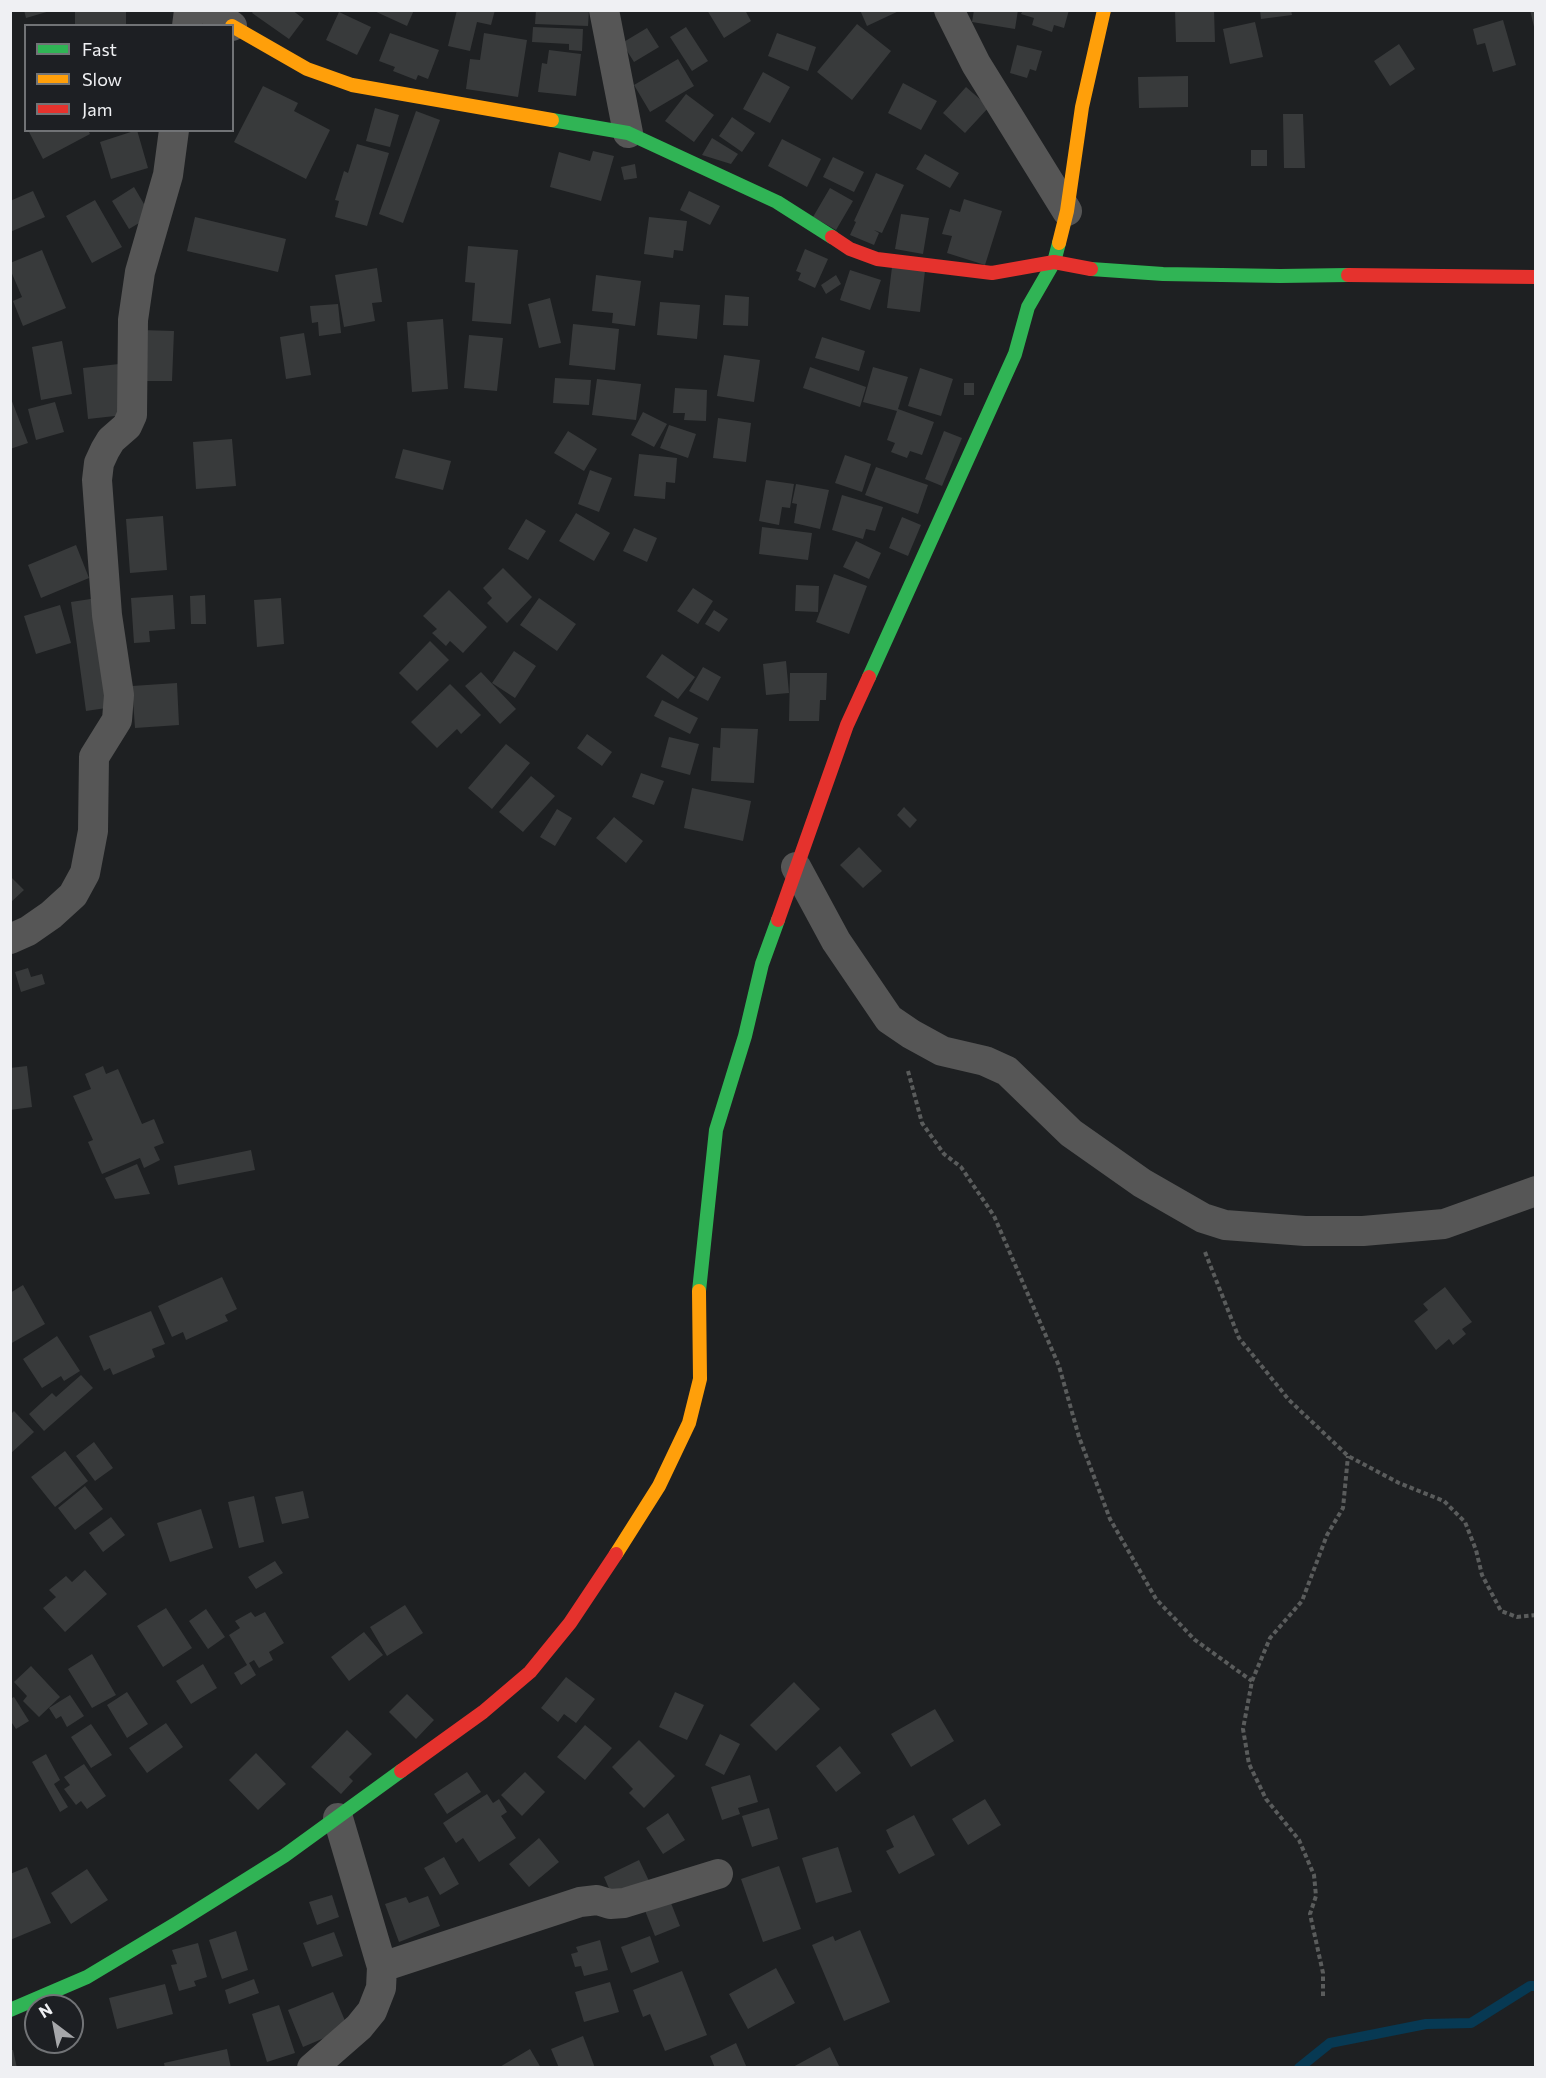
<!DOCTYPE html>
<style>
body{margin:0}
#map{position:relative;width:1546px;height:2078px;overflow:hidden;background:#1e2022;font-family:Commissioner,sans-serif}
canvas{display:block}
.frame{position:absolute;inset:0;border:12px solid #eff0f3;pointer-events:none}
.legend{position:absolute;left:24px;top:24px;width:210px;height:108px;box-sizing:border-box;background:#1d1f23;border:2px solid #717376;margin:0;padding:8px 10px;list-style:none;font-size:18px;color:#eff0f3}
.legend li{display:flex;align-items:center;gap:12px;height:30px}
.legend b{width:30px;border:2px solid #717376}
.north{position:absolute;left:24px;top:1994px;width:60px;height:60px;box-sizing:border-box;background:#1d1f23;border:2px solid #717376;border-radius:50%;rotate:328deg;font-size:16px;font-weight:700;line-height:24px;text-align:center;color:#eff0f3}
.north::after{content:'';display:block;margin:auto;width:21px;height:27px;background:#a6a7aa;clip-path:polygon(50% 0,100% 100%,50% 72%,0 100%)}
</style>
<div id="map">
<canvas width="1546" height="2078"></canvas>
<div class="frame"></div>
<ul class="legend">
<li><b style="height:8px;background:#30b455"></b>Fast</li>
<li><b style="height:8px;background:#ff9f0a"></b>Slow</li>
<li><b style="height:8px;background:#e5322d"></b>Jam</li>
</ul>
<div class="north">N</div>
</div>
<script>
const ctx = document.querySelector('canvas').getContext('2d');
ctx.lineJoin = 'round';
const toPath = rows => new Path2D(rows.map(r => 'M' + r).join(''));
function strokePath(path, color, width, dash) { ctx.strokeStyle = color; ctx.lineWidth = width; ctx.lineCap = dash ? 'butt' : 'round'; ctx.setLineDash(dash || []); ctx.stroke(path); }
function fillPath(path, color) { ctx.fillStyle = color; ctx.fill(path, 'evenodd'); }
const stream = toPath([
 [1299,2068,1330,2043,1426,2024,1471,2023,1530,1986,1536,1986]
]);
const building = toPath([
 [24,10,49,10,50,11,26,18],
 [75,10,126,10,126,26,75,26],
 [254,10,292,10,304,19,289,39,252,13],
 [372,10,414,10,407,26],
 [457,10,495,10,491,25,477,22,470,51,448,46],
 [536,10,589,10,588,26,535,24],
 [707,10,745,10,751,21,724,38],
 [860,10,901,10,867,26],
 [974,10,1018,10,1015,29,972,22],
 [1023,10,1069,10,1064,28,1054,25,1052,32,1032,25,1034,18,1021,14],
 [1175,10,1214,10,1215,42,1176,42],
 [1260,10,1291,10,1292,15,1261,19],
 [1530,10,1536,10,1536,31,1535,31],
 [339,12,371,27,357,55,326,40],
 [1503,20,1516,65,1493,72,1485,43,1477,45,1473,29],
 [1255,22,1263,57,1230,64,1223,29],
 [857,24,891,51,852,100,817,72],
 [533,27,583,29,582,51,569,50,569,44,532,42],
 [686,27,708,61,692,71,670,37],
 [647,28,659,47,634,62,622,43],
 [390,33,439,50,428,79,418,75,416,80,393,71,395,67,379,61],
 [484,33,527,40,518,97,466,89,470,59,480,60],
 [777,33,816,47,808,71,768,56],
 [1399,44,1415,69,1390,86,1374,61],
 [1017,45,1042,51,1036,71,1030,69,1027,78,1010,73],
 [549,50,581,54,576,96,538,92,542,63,547,64],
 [678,59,694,86,650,112,634,85],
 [763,72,790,87,770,123,743,109],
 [1188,76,1188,107,1139,108,1138,77],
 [903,83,937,101,921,130,888,113],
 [263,86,298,103,294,111,330,130,306,179,234,142],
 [966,87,989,107,965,133,943,113],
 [686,94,714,115,694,142,665,121],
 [375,108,399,115,390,147,366,141],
 [416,111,440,120,403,223,379,214],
 [1283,114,1303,114,1305,168,1284,168],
 [732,117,755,133,742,152,719,136],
 [28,130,88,130,90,134,43,159],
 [137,130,148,168,111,179,100,142],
 [712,138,738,154,731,164,702,155],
 [782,139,821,159,807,187,768,166],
 [357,144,389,153,367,226,335,217,339,201,335,200,344,171,348,173],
 [1251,150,1267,150,1267,166,1251,166],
 [593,151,614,156,601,201,550,187,559,152,590,161],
 [925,154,959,173,950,188,916,169],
 [833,157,864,172,854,192,823,177],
 [635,164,637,178,624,180,621,167],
 [876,173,904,185,882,233,874,230,879,233,874,245,850,235,856,222,854,221],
 [134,187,151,216,129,229,112,201],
 [830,188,853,201,836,230,813,217],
 [33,191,45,217,10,232,10,201],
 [689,191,720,206,710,225,680,210],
 [964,199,1002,211,985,265,947,253,952,236,942,234,950,209,960,212],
 [95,200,122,247,92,263,66,216],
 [901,214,929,218,923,254,895,249],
 [195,217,286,239,278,272,187,251],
 [649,217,687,221,683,251,674,250,673,258,644,254],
 [468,246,518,250,511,324,472,321,475,283,465,282],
 [805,249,828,259,815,288,798,280,801,273,796,271],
 [42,250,66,308,23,326,13,301,22,297,10,269,10,263],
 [892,267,925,271,920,312,887,308],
 [377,268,382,302,372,303,375,321,344,327,335,275],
 [850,270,881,280,870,310,840,300],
 [596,275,641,281,635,326,612,323,613,313,592,311],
 [836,275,841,284,826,294,821,285],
 [725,295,749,297,748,326,723,325],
 [550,298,561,343,539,348,528,304],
 [660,302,700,305,697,339,657,335],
 [338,304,341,333,319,336,318,322,312,323,310,306],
 [443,319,448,389,412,392,407,322],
 [573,324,619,329,615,370,569,365],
 [140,330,174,331,172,381,138,381],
 [304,333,311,375,286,379,280,337],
 [469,335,503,338,497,391,464,388],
 [822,337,865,351,859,371,815,358],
 [62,341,72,394,41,400,32,347],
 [724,355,760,360,754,402,717,396],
 [119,364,124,415,88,419,83,368],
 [810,367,866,387,860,407,803,388],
 [873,367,908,377,898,409,934,422,922,455,910,451,907,458,891,452,895,443,887,440,897,411,863,402],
 [920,368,953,379,941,416,908,406],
 [555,378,591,380,589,405,553,403],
 [597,379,641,384,636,420,592,415],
 [964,383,974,383,974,395,964,395],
 [675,388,707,390,706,421,684,420,685,413,673,413],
 [10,396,28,443,10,449],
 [55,402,64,432,36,440,28,409],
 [643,412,667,424,654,447,631,435],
 [718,418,751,423,746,462,713,458],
 [669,425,696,434,688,458,660,448],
 [568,431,597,449,584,471,554,453],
 [944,431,962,438,942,486,925,479],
 [232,439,236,486,196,489,193,442],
 [403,449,451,461,443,490,395,478],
 [639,454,677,458,675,483,666,482,665,499,634,496],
 [845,455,871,464,862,492,835,483],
 [876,467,928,485,918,514,865,495],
 [590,470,612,478,599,512,578,504],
 [766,480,794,484,790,508,782,507,779,525,759,521],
 [796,484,829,490,820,529,794,523,797,504,792,503],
 [842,495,883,507,875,531,866,529,863,539,832,530],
 [576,513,610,533,594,561,559,541],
 [163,516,167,570,130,573,126,519],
 [902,517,921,525,908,556,889,548],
 [526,519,546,531,528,560,508,549],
 [762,527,812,533,808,560,759,554],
 [634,528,657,538,647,562,623,551],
 [856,541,881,553,869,579,843,567],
 [76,545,89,578,41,598,28,565],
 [503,568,532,597,507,623,487,603,492,598,483,588],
 [834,574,867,586,849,634,816,622],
 [796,585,819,586,818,612,795,611],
 [693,588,713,601,698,624,677,611],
 [449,590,487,627,463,653,450,641,446,646,432,633,437,629,423,616],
 [173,595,175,629,149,631,150,642,134,643,131,598],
 [205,595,206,624,191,624,190,596],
 [97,598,113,707,86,711,71,602],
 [281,598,284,644,257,647,254,600],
 [539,598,576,624,557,651,520,625],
 [60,605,71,643,36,654,24,616],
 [714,610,728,619,719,632,705,624],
 [430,641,449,660,417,691,399,673],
 [514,651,536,666,515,698,492,683],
 [662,654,695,677,678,699,646,677],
 [786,661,789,693,766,695,763,664],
 [703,667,721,677,708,701,689,691],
 [481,672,516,709,500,724,465,686],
 [790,673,827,673,826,700,820,700,819,721,789,721],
 [177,683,179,725,135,728,132,686],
 [450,684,481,715,461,734,457,729,437,748,411,722],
 [662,700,698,718,690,734,654,716],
 [721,728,758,729,754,783,711,781,713,747,720,748],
 [587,734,612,752,602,766,577,748],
 [669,737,699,744,690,775,661,767],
 [506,744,530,763,492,809,468,788],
 [641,773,664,781,654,805,632,797],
 [531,776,555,796,523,832,499,812],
 [692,788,751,801,743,841,684,828],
 [904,807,917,820,910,828,897,815],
 [557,809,572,818,555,846,540,837],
 [614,817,643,841,626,863,596,838],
 [859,847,882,871,863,888,840,865],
 [10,876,24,890,10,903],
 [28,968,31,977,42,974,45,984,21,992,15,972],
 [27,1066,32,1107,10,1110,10,1068],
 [103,1066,106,1074,118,1069,142,1124,154,1119,164,1143,154,1147,160,1160,144,1168,140,1158,102,1174,88,1142,93,1140,73,1096,91,1089,85,1074],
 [251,1150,255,1170,178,1185,174,1166],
 [137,1164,150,1194,115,1199,105,1178],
 [222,1277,237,1309,225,1315,228,1321,186,1340,183,1332,172,1337,158,1306],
 [23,1285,45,1324,10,1344,10,1293],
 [1445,1287,1472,1322,1462,1329,1466,1334,1453,1345,1449,1339,1436,1350,1414,1321,1428,1310,1423,1304],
 [151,1311,165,1344,152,1349,155,1357,113,1375,110,1368,104,1371,89,1336],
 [57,1336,80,1371,64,1381,61,1376,42,1388,23,1359],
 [81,1375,93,1388,44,1431,29,1414,52,1393,56,1397],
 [14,1411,34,1432,10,1454,10,1415],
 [94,1442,113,1468,95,1481,76,1456],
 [65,1451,88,1481,55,1507,31,1477],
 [85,1486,103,1509,75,1530,58,1508],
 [303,1491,309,1518,282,1524,275,1497],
 [254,1496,264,1542,239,1548,228,1502],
 [201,1509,213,1548,170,1562,157,1523],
 [111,1517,125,1535,103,1552,89,1533],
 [275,1561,283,1573,256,1589,248,1577],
 [85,1570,107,1594,65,1632,43,1608,56,1597,49,1590,66,1576,72,1582],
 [405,1605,423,1633,387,1656,370,1627],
 [166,1608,192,1648,163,1667,137,1626],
 [206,1609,225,1637,208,1649,189,1621],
 [251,1612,255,1617,265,1612,284,1643,269,1652,273,1660,259,1668,254,1660,249,1663,256,1675,241,1685,234,1673,247,1665,229,1635,240,1628,235,1621],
 [364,1632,383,1655,349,1681,331,1657],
 [92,1654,116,1695,92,1708,68,1669],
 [203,1664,217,1688,191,1704,176,1681],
 [31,1666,60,1697,39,1717,23,1701,27,1696,14,1682],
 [566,1677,595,1699,576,1723,564,1714,558,1722,541,1708],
 [794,1682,820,1709,776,1751,750,1725],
 [127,1692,148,1724,127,1738,107,1705],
 [675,1692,704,1705,687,1740,659,1727],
 [407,1694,434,1720,416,1739,389,1712],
 [70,1695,84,1716,67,1727,61,1716,56,1719,49,1708],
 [14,1697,29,1721,16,1729,10,1720,10,1699],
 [935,1709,954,1741,911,1767,891,1734],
 [166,1723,183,1747,147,1773,129,1748],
 [91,1724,112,1755,91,1768,71,1737],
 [585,1725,612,1748,585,1780,557,1757],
 [347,1730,372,1754,349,1777,353,1781,341,1794,311,1767],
 [720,1734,740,1744,724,1775,705,1765],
 [639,1740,675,1776,644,1808,629,1793,633,1789,612,1767],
 [840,1746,861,1773,836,1792,816,1766],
 [256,1753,286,1784,258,1810,229,1780],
 [46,1754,60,1780,54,1784,68,1807,60,1812,32,1762],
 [84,1764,106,1796,87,1809,81,1801,76,1805,64,1789,70,1785,64,1777],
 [467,1772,481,1792,447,1814,434,1794],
 [525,1772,545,1792,522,1816,501,1795],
 [750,1775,758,1802,738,1808,740,1814,722,1820,711,1787],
 [487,1794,493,1803,499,1799,507,1812,501,1816,516,1838,479,1862,463,1838,456,1843,443,1823],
 [985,1799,1001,1825,968,1845,952,1819],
 [769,1808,778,1839,752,1847,742,1816],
 [668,1813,685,1840,663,1854,646,1828],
 [914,1815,935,1855,899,1874,886,1851,894,1847,886,1830],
 [539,1838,559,1862,529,1887,509,1864],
 [838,1847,852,1892,816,1903,802,1858],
 [444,1857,459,1884,440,1895,424,1868],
 [639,1860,650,1883,614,1900,604,1877],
 [779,1866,801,1929,763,1942,741,1879],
 [27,1867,51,1923,10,1940,10,1874],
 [87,1869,108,1900,71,1924,51,1893],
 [332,1895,339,1917,317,1925,309,1902],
 [428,1896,440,1926,399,1942,385,1904,406,1897,409,1903],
 [669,1898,680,1926,655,1936,644,1908],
 [860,1930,890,2002,844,2021,812,1945,833,1936,835,1941],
 [236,1931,248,1970,222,1979,209,1940],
 [334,1932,343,1956,312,1967,303,1943],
 [650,1936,659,1962,631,1973,621,1947],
 [600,1940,608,1970,584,1976,581,1966,575,1967,571,1954,578,1952,576,1947],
 [198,1943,207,1977,194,1981,196,1986,179,1991,171,1965,177,1964,172,1950],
 [776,1968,795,2003,748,2029,729,1994],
 [682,1971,707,2035,665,2051,650,2014,643,2017,633,1990],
 [254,1979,259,1993,229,2004,225,1990],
 [610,1982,619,2012,584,2022,575,1992],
 [165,1984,173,2014,117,2029,109,1998],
 [333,1992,348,2028,303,2047,288,2010],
 [279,2005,295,2053,267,2062,252,2014],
 [583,2036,595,2068,559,2068,551,2049],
 [736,2043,747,2068,715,2068,710,2056],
 [830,2047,840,2068,791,2068],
 [227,2049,231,2068,165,2068,164,2063],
 [530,2049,541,2068,498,2068],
 [10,2050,13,2050,17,2068,10,2068]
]);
const path = toPath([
 [908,1071,922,1123,944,1154,961,1167,994,1216,1059,1366,1079,1437,1110,1519,1156,1599,1195,1640,1252,1681],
 [1205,1252,1239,1338,1289,1400,1348,1456,1399,1483,1444,1501,1465,1522,1476,1550,1482,1575,1501,1611,1517,1617,1536,1615],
 [1323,1996,1323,1973,1310,1914,1316,1896,1314,1875,1299,1840,1266,1799,1249,1764,1243,1729,1252,1681,1270,1638,1302,1601,1327,1535,1343,1508,1348,1456]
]);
const street = toPath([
 [209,10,232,26],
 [604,10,628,133],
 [949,10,976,64,1067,211],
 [187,26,189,10],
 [796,867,836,941,889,1019,911,1034,942,1051,985,1061,1007,1071,1071,1133,1142,1183,1203,1218,1225,1225,1305,1231,1363,1231,1444,1224,1536,1191],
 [10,939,28,931,51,915,73,895,85,873,93,831,94,757,117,720,119,695,107,615,97,480,99,463,105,450,111,440,127,426,132,415,133,320,140,272,168,175,174,130],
 [382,1967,580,1902,597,1900,610,1904,624,1903,718,1874],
 [312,2068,359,2027,372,2011,381,1988,382,1967,338,1818]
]);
const fast = toPath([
 [552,120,628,133,777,202,832,237],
 [1091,269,1163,274,1280,276,1348,275],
 [869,677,1015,354,1028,307,1054,262,1059,243],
 [699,1291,716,1130,745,1036,762,964,778,920],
 [10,2010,87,1977,177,1923,284,1856,401,1771]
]);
const slow = toPath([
 [232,26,307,69,352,85,552,120],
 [1059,243,1067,211,1082,107,1104,10],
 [616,1554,659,1486,689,1423,700,1379,699,1291]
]);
const jam = toPath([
 [832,237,850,249,877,259,992,273,1054,262,1091,269],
 [1348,275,1536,277],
 [778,920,847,725,869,677],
 [401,1771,483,1712,530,1672,570,1623,616,1554]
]);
strokePath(stream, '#073953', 10);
fillPath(building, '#383a3b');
strokePath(path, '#5a5c5c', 4, [4.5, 3]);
strokePath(street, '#565656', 30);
strokePath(fast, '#30b455', 14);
strokePath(slow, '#ff9f0a', 14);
strokePath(jam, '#e5322d', 14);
</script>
